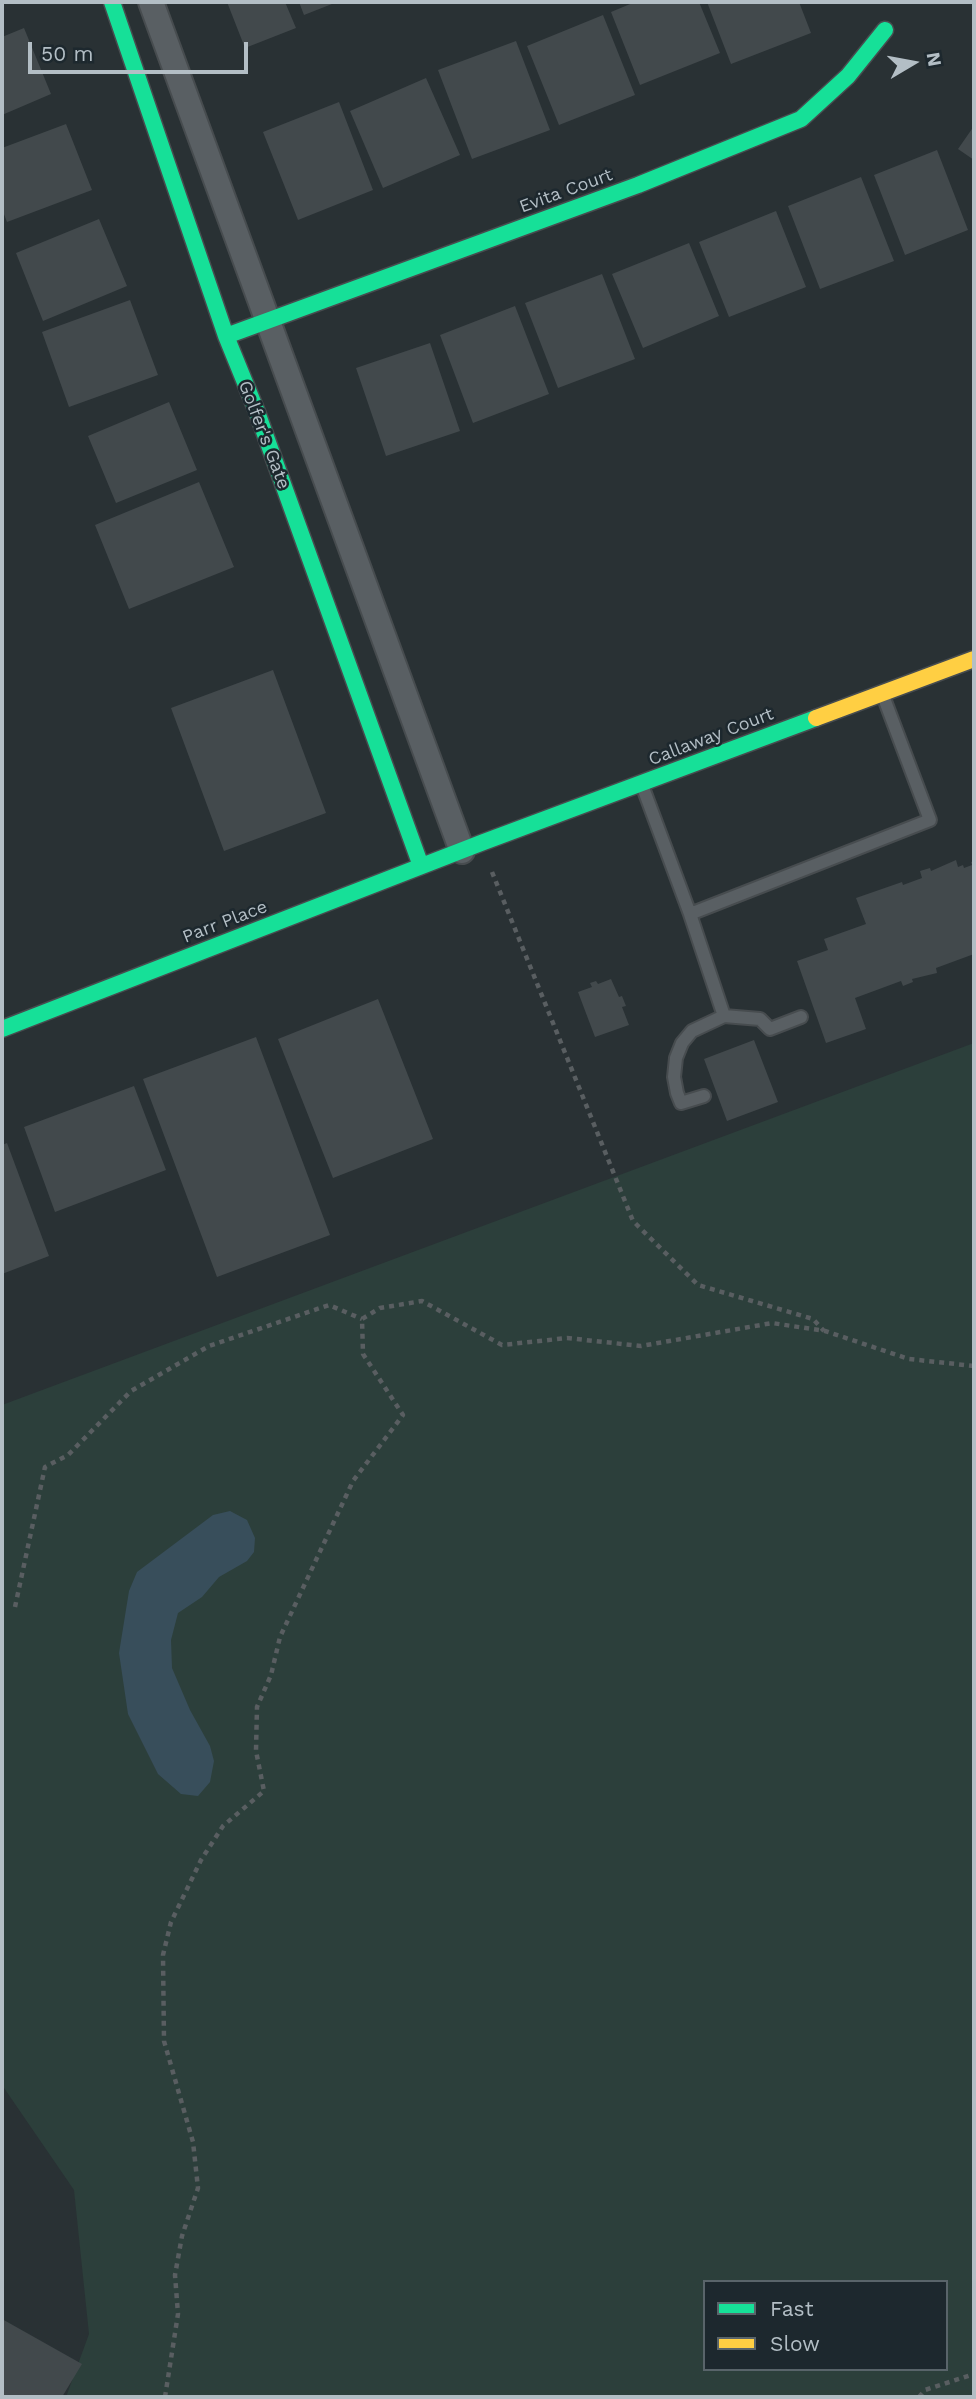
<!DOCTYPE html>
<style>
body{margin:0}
#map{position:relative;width:976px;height:2399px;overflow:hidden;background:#293134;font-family:"Work Sans",sans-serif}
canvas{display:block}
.frame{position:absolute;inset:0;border:4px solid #b3bec5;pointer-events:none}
.legend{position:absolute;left:703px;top:2280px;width:245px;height:91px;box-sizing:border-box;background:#1d282e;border:2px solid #59646a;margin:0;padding:9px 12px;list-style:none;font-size:21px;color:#b3bec5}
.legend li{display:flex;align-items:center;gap:14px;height:35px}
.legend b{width:35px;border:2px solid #59646a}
.north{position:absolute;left:878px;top:28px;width:70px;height:70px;-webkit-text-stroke:5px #1d282e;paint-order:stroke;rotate:80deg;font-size:19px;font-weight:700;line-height:28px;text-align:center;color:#b3bec5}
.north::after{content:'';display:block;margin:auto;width:24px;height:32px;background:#b3bec5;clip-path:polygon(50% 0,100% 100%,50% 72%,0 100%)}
.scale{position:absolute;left:28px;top:42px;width:220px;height:32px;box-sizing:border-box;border:4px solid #b3bec5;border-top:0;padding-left:9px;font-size:21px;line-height:24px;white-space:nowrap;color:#b3bec5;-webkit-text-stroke:5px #1d282e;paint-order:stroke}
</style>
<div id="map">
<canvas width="976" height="2399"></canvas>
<div class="frame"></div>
<ul class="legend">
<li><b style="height:9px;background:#16e098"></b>Fast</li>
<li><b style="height:9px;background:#ffcf43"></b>Slow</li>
</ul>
<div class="north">N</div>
<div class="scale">50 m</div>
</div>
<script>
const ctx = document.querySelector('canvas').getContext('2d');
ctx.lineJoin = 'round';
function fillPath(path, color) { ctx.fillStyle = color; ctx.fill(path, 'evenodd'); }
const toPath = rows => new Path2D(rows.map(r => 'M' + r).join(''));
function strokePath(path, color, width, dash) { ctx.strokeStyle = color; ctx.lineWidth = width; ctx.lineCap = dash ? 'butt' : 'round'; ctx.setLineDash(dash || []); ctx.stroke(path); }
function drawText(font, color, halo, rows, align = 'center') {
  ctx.font = font + ' "Work Sans",sans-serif'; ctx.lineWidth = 5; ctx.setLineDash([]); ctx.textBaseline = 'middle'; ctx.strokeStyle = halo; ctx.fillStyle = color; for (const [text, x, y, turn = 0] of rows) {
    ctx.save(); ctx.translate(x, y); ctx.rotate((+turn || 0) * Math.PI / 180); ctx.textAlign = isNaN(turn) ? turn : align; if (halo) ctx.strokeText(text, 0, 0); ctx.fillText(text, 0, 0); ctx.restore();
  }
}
const green = toPath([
 [974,1043,974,2397,66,2397,89,2334,74,2190,2,2085,2,1405],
 [705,2282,946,2282,946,2369,705,2369]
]);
const water = toPath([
 [230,1511,247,1520,255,1538,254,1552,247,1561,219,1577,202,1597,178,1613,171,1640,172,1668,190,1710,210,1746,214,1761,210,1782,198,1796,181,1794,158,1774,128,1714,119,1653,129,1591,137,1572,213,1515]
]);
const building = toPath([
 [227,2,285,2,296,28,245,48],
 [299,2,337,2,304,15],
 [635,2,699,2,720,53,640,85,611,12],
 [707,2,799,2,811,33,731,64],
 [603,15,635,95,559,125,527,46],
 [24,28,51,94,2,115,2,37],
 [516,41,550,130,472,159,438,70],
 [426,78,460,155,383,188,350,111],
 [339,102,373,190,298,220,263,132],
 [66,124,92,190,7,222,2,209,2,148],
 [974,126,974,160,958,149],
 [937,150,968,230,905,255,874,175],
 [861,177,894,261,820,289,788,206],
 [776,211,806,287,729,317,699,242],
 [99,219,127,286,43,321,16,253],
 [689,243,719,316,643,348,612,274],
 [602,274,635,359,558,388,525,303],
 [130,300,158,375,69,407,42,332],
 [515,306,549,394,473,423,440,335],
 [430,343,460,431,386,456,356,368],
 [169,402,197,470,116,503,88,436],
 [199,482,234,567,129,609,95,525],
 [273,670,326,813,224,851,171,708],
 [956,860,958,867,963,865,964,868,972,865,971,862,974,861,974,954,936,968,937,973,912,979,913,982,903,986,901,981,855,998,866,1029,826,1043,797,961,828,950,824,939,866,924,856,898,902,882,903,885,922,878,920,871,930,868,931,871],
 [611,979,619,997,622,996,626,1006,622,1007,629,1025,595,1037,578,992,592,987,590,983,596,981,598,984],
 [378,999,433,1139,333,1178,278,1039],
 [256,1037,330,1235,217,1277,143,1079],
 [754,1040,778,1102,727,1121,704,1059],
 [134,1086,166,1170,55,1212,24,1127],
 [7,1143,49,1256,2,1274,2,1145],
 [2,2319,82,2364,62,2397,2,2397]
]);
const path = toPath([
 [492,872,633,1221,698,1285,813,1319,824,1331],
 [15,1607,45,1467,68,1455,131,1391,209,1346,329,1305,362,1319],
 [165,2397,178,2314,175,2275,182,2236,198,2188,193,2142,164,2041,163,1955,171,1922,201,1860,223,1826,264,1791,256,1751,257,1707,271,1675,280,1637,353,1481,403,1415,363,1354,362,1319,380,1308,422,1301,502,1345,567,1338,641,1346,772,1323,825,1331,909,1359,974,1366],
 [919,2397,925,2390,974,2374]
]);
const lane = toPath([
 [642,785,690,914,930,820,882,693],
 [690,914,724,1016,692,1031,682,1043,676,1058,674,1077,677,1093,681,1103,704,1096],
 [724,1016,760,1019,770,1029,801,1017]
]);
const street = toPath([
 [151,2,462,851]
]);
const fast = toPath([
 [112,2,226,336,257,412,421,866],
 [226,336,638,185,801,119,848,76,885,30],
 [2,1029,481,843,816,718]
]);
const slow = toPath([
 [816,718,974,659]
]);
const streetNames = [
 ["Evita Court",566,191,-20],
 ["Golfer's Gate",264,435,69],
 ["Callaway Court",711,737,-21],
 ["Parr Place",225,922,-21]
];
fillPath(green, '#2c3f3b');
fillPath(water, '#384e5b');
fillPath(building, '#42494c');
strokePath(lane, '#474c4f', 16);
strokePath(street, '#474c4f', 28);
strokePath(fast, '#474c4f', 19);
strokePath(slow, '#474c4f', 19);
strokePath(path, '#595e61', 4.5, [5, 5]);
strokePath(lane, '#595f63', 12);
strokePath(street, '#595f63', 24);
strokePath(fast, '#16e098', 16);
strokePath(slow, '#ffcf43', 16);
drawText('18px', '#b3bec5', '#1d282e', streetNames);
</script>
